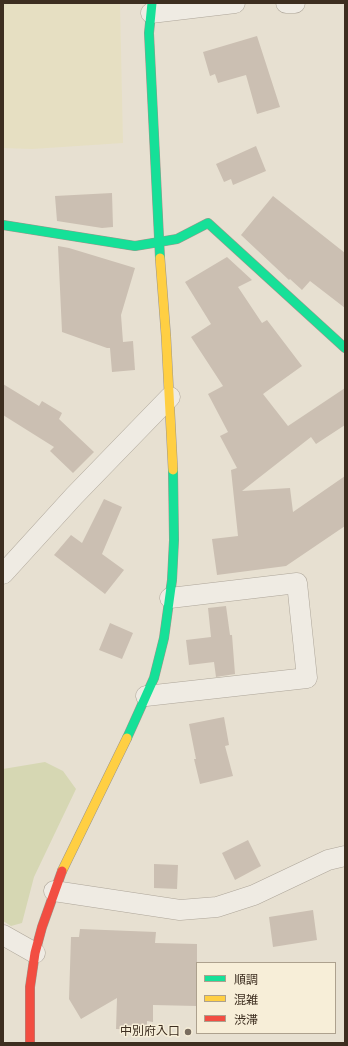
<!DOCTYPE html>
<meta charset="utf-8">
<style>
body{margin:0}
#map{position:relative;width:348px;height:1046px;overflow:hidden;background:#e7e0d1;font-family:Merriweather,"Noto Sans JP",serif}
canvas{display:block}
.frame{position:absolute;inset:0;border:4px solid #3d2e20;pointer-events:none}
.legend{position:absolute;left:196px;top:962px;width:140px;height:72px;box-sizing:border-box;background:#f7eed8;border:1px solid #ada18e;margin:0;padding:5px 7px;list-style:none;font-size:12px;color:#3d2e20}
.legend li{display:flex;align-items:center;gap:8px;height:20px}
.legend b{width:20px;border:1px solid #ada18e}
</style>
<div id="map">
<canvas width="348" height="1046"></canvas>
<div class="frame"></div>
<ul class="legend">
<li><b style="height:5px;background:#16e098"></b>順調</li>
<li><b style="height:5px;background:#ffcf43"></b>混雑</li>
<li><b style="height:5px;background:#f24e42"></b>渋滞</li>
</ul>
</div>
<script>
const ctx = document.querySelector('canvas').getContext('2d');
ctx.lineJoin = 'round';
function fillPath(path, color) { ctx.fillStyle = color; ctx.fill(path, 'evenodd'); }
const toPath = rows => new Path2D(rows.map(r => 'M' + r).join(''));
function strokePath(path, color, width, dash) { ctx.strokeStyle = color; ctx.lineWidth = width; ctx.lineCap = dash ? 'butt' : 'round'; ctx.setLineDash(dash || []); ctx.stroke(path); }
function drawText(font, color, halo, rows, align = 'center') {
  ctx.font = font + ' Merriweather,"Noto Sans JP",serif'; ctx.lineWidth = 3; ctx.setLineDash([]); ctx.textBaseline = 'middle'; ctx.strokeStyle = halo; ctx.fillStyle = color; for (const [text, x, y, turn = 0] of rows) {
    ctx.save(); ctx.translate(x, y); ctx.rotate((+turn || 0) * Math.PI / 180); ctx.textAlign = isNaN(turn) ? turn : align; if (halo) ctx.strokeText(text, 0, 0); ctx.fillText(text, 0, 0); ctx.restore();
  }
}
const farmland = toPath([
 [3,3,120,3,123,143,32,149,3,148]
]);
const green = toPath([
 [45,762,63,771,76,789,34,877,22,923,11,926,3,921,3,769]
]);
const building = toPath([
 [257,36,280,107,257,114,246,75,218,83,215,74,210,76,203,52],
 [256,146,266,171,233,185,231,179,224,182,216,164],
 [112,193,113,227,102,228,57,221,55,196],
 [273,196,345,253,345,308,310,281,302,290,290,279,289,280,241,235],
 [58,246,69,248,135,268,121,315,123,342,133,341,135,370,112,372,110,348,107,348,62,332],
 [227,257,252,280,238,287,262,323,267,320,302,366,263,394,288,426,345,388,345,425,316,444,311,437,242,491,290,488,293,512,345,476,345,526,286,566,217,575,212,539,238,536,231,470,237,468,220,436,228,432,208,394,223,386,191,337,211,324,185,282],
 [3,384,39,406,42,401,62,413,59,419,94,452,73,473,50,451,54,447,3,415],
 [104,499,122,507,102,554,124,570,105,594,54,555,71,535,82,543],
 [226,606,230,635,232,635,235,674,216,677,214,662,189,665,186,640,211,637,208,608],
 [110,623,133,633,122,659,99,650],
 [224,717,229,745,225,746,233,776,200,784,194,759,196,759,189,724],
 [248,840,261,866,235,880,222,853],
 [154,864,178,865,177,889,154,888],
 [313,910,317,940,273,947,269,917],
 [80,929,156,932,155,943,197,944,197,1006,153,1005,153,1022,147,1021,147,1030,116,1029,117,998,81,1019,69,999,71,937,79,937]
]);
const street = toPath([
 [286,3,295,3],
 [151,13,235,3],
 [3,574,74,496,170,397],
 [146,696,307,678,297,583,170,598],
 [54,891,180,910,217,907,254,895,328,860,345,856],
 [3,935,35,953]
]);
const fast = toPath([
 [152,3,149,33,160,258],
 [3,225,135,246,177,239,208,223,345,348],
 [127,738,154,678,164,638,172,580,174,540,173,470]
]);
const slow = toPath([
 [160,258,166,336,173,470],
 [62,871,127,738]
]);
const jam = toPath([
 [30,1043,30,987,35,953,42,927,62,871]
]);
const markers = [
 [188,1032,4,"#786c5e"]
];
const poiNames = [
 ["中別府入口",180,1032]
];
fillPath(farmland, '#e6dfc2');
fillPath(green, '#d6d7b3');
fillPath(building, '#cbbfb2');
strokePath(street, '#ada599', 21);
strokePath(fast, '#9c958a', 10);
strokePath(slow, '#9c958a', 10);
strokePath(jam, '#9c958a', 10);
strokePath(street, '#efebe3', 20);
strokePath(fast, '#16e098', 9);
strokePath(slow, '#ffcf43', 9);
strokePath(jam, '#f24e42', 9);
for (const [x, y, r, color] of markers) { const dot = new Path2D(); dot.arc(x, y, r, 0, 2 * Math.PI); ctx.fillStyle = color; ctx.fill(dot); strokePath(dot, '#f7eed8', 1.5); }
drawText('12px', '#3d2e20', '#f7eed8', poiNames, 'right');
</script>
